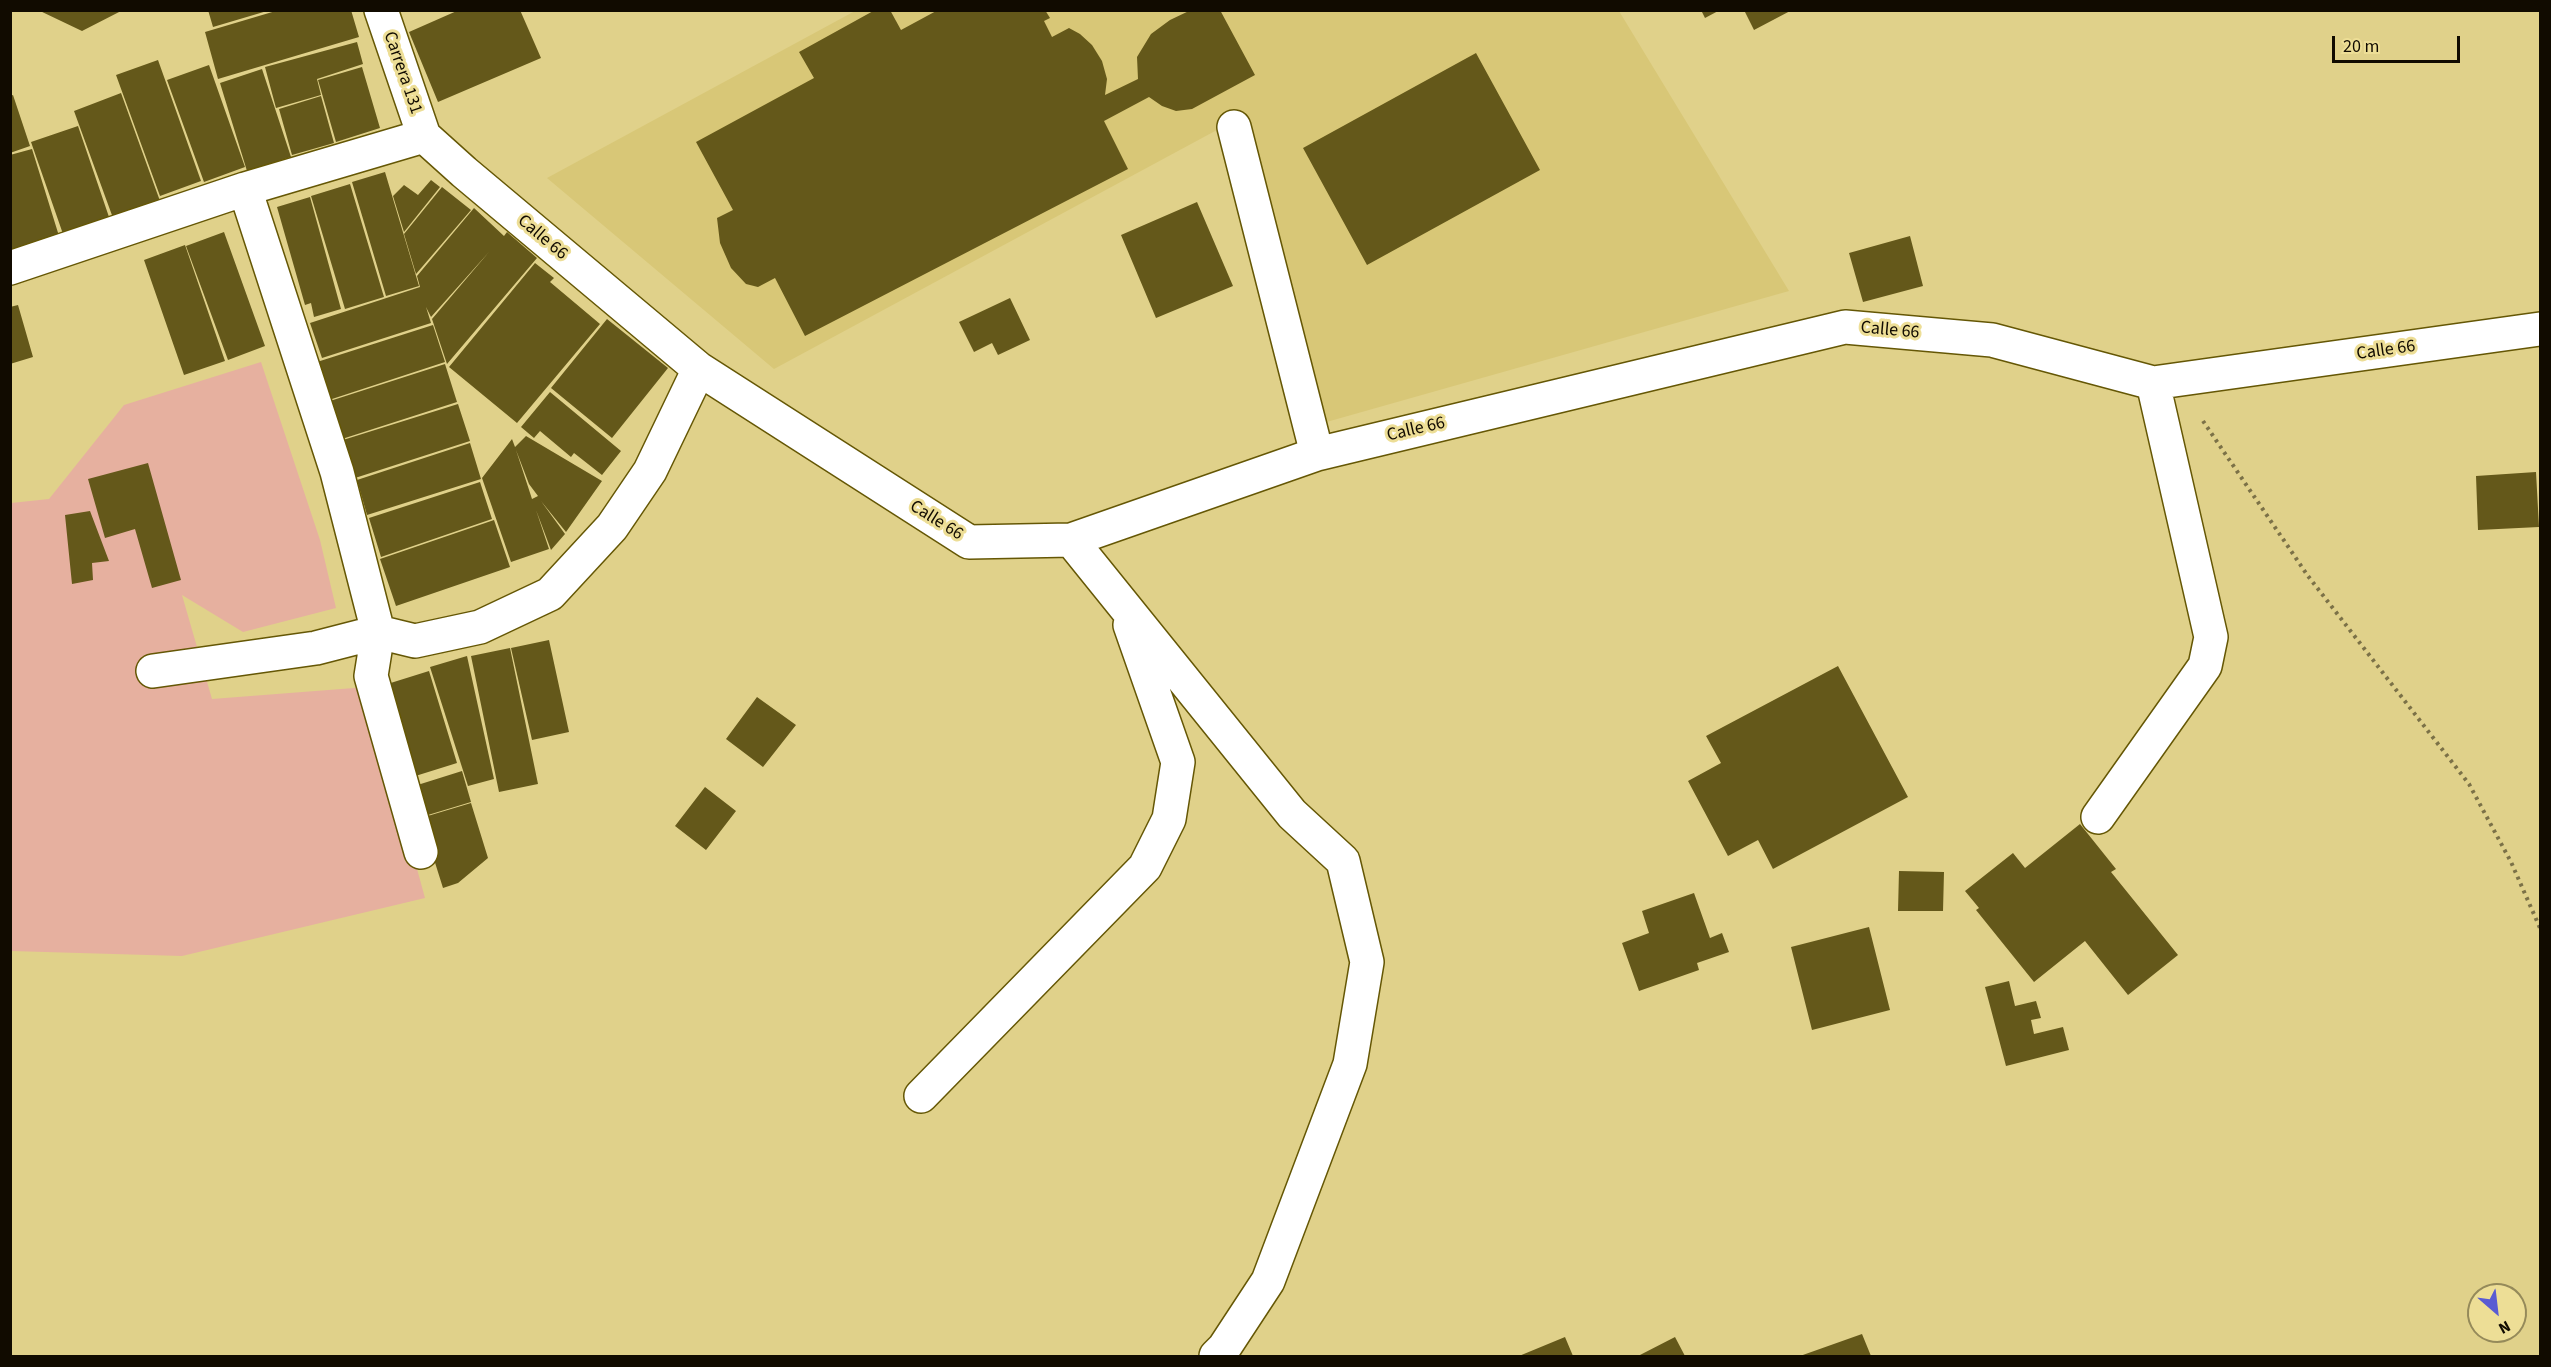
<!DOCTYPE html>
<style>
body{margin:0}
#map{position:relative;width:2551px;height:1367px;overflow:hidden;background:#e0d18a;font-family:"Source Sans 3",sans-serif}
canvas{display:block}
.frame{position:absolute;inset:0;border:12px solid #110b00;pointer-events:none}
.north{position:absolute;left:2467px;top:1283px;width:60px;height:60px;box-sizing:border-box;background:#edde96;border:2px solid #958a5a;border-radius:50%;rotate:152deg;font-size:16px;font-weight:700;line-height:24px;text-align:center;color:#110b00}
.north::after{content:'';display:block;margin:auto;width:21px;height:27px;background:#595bd3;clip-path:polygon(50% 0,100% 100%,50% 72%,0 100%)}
.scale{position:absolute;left:2332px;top:36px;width:128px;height:27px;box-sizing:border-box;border:3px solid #110b00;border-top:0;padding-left:8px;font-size:18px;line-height:21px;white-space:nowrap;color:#110b00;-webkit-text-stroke:4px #edde96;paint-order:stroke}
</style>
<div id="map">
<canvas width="2551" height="1367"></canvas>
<div class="frame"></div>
<div class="north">N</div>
<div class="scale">20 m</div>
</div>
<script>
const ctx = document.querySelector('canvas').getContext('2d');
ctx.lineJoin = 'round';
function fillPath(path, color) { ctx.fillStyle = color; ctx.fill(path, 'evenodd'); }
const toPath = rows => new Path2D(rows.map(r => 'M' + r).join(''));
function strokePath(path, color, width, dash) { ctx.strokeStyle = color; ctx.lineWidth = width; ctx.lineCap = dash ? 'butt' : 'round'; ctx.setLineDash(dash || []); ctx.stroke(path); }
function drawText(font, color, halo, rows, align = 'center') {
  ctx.font = font + ' "Source Sans 3",sans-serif'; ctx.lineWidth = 6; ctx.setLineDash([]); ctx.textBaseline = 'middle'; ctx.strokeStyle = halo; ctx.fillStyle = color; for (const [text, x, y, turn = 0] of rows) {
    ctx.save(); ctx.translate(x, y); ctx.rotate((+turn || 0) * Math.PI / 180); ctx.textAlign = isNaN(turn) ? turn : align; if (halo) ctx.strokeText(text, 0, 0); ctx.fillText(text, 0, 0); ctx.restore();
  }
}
const built = toPath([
 [855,11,1619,11,1789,291,1323,423,1241,117,774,369,547,178]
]);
const green = toPath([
 [261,362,320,540,336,608,243,632,182,595,212,699,367,687,425,898,182,956,11,951,11,503,49,499,124,405]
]);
const building = toPath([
 [38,10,123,10,82,31],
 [208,10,267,10,267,11,213,27],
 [279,10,351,10,359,37,218,79,205,32],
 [459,10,520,10,541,58,438,102,409,32],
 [875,10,890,10,901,30,938,10,1045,10,1050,18,1044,21,1052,37,1069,28,1080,34,1092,45,1102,61,1107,79,1105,95,1138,79,1137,57,1151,34,1170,20,1191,10,1220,10,1255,75,1192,109,1176,111,1162,106,1149,97,1104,121,1128,169,805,336,775,278,758,287,746,284,731,268,720,243,717,218,733,210,696,142,814,78,799,52],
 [1701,10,1720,10,1705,18],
 [1744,10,1792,10,1754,30],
 [357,42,363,64,317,79,321,95,276,108,265,67],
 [1476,53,1540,170,1367,265,1303,148],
 [158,60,201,181,160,196,116,75],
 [209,65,245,167,204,182,167,80],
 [362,67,380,128,336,142,318,80],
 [262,69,291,157,247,171,220,83],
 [121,93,160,201,113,218,74,111],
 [13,95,30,146,10,153,10,96],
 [321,96,334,143,292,155,279,109],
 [78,126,109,217,63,234,31,142],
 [32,149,59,236,10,251,10,155],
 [385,172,419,286,386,296,352,182],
 [431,180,440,187,404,232,393,196,404,185,418,195],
 [350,184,384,297,345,309,311,196],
 [442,187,471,210,416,274,404,234],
 [310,197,341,309,314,317,311,303,305,305,277,207],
 [1197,202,1233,286,1156,318,1121,235],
 [474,208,504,236,507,232,537,258,447,364,432,319,489,252,431,317,426,307,431,323,322,358,310,323,420,287,417,276],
 [224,232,265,346,228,360,186,246],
 [1910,236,1923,286,1863,302,1849,253],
 [185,245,225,361,184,375,144,260],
 [535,263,554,278,550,282,600,324,517,423,449,367],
 [1010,298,1030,340,998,355,992,343,974,352,959,322],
 [18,305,33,357,10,364,10,307],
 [607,319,668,368,612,438,551,388],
 [433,325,445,362,329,400,317,362],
 [445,364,457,402,342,439,330,401],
 [550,392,621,451,602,475,574,453,571,457,540,431,534,438,521,427],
 [458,404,470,441,355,478,343,440],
 [526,436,602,481,566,532,541,501,565,534,551,550,536,510,549,549,511,562,482,478,512,439,515,447],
 [516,450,529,484,538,496,532,499],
 [470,443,481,479,367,515,357,480],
 [148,463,181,580,152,588,135,529,105,538,88,479],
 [2536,472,2539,527,2478,530,2476,476],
 [480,482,492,519,381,557,369,518],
 [90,511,109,561,92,563,93,580,72,584,65,515],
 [494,520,510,567,396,606,380,559],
 [549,640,569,732,532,740,511,648],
 [510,648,538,784,499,792,471,656],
 [467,656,494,779,468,786,430,667],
 [1838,666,1908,797,1773,869,1758,840,1728,856,1688,781,1721,763,1706,736],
 [429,671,457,763,409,778,381,686],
 [757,697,796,725,763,767,726,739],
 [462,771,471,802,418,818,408,788],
 [705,787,736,811,706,850,675,826],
 [471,803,488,858,458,883,443,888,421,818],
 [2080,824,2116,869,2111,872,2178,955,2128,995,2085,941,2034,982,1976,910,1979,908,1965,891,2013,853,2025,868],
 [1899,871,1944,872,1943,911,1898,911],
 [1694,893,1710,938,1722,933,1729,952,1697,963,1699,970,1639,991,1622,943,1649,933,1642,911],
 [1869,927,1890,1010,1812,1030,1791,947],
 [2009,981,2015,1006,2036,1001,2041,1018,2031,1020,2034,1034,2063,1027,2069,1050,2006,1066,1985,987],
 [1862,1334,1871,1356,1800,1356],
 [1565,1337,1573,1356,1519,1356],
 [1675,1337,1685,1356,1638,1356]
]);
const path = toPath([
 [2203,421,2308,576,2469,784,2511,862,2540,928]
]);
const minor = toPath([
 [381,10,424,136,464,172,699,369,969,542,1071,540,1317,454,1845,327,1992,340,2153,383,2540,329],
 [1234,127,1317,454],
 [245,189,337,472,378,632,371,676,421,852],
 [10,268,245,189,424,136],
 [1071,540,1292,814,1343,861,1367,962,1350,1064,1268,1281,1224,1348,1216,1356],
 [153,671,316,648,378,632,415,641,480,627,550,594,612,527,650,471,699,369],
 [2098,817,2205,666,2211,637,2153,383],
 [921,1096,1145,867,1169,819,1178,762,1130,625]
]);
const streetNames = [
 ["Carrera 131",402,73,71],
 ["Calle 66",542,238,40],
 ["Calle 66",1890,331,5],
 ["Calle 66",2386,351,-8],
 ["Calle 66",1416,430,-13],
 ["Calle 66",936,521,32]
];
fillPath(built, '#d8c777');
fillPath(green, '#e6b09f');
fillPath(building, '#64581a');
strokePath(minor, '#655705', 36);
strokePath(path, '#7b7147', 4, [3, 4.5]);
strokePath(minor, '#fff', 33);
drawText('18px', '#110b00', '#edde96', streetNames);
</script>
